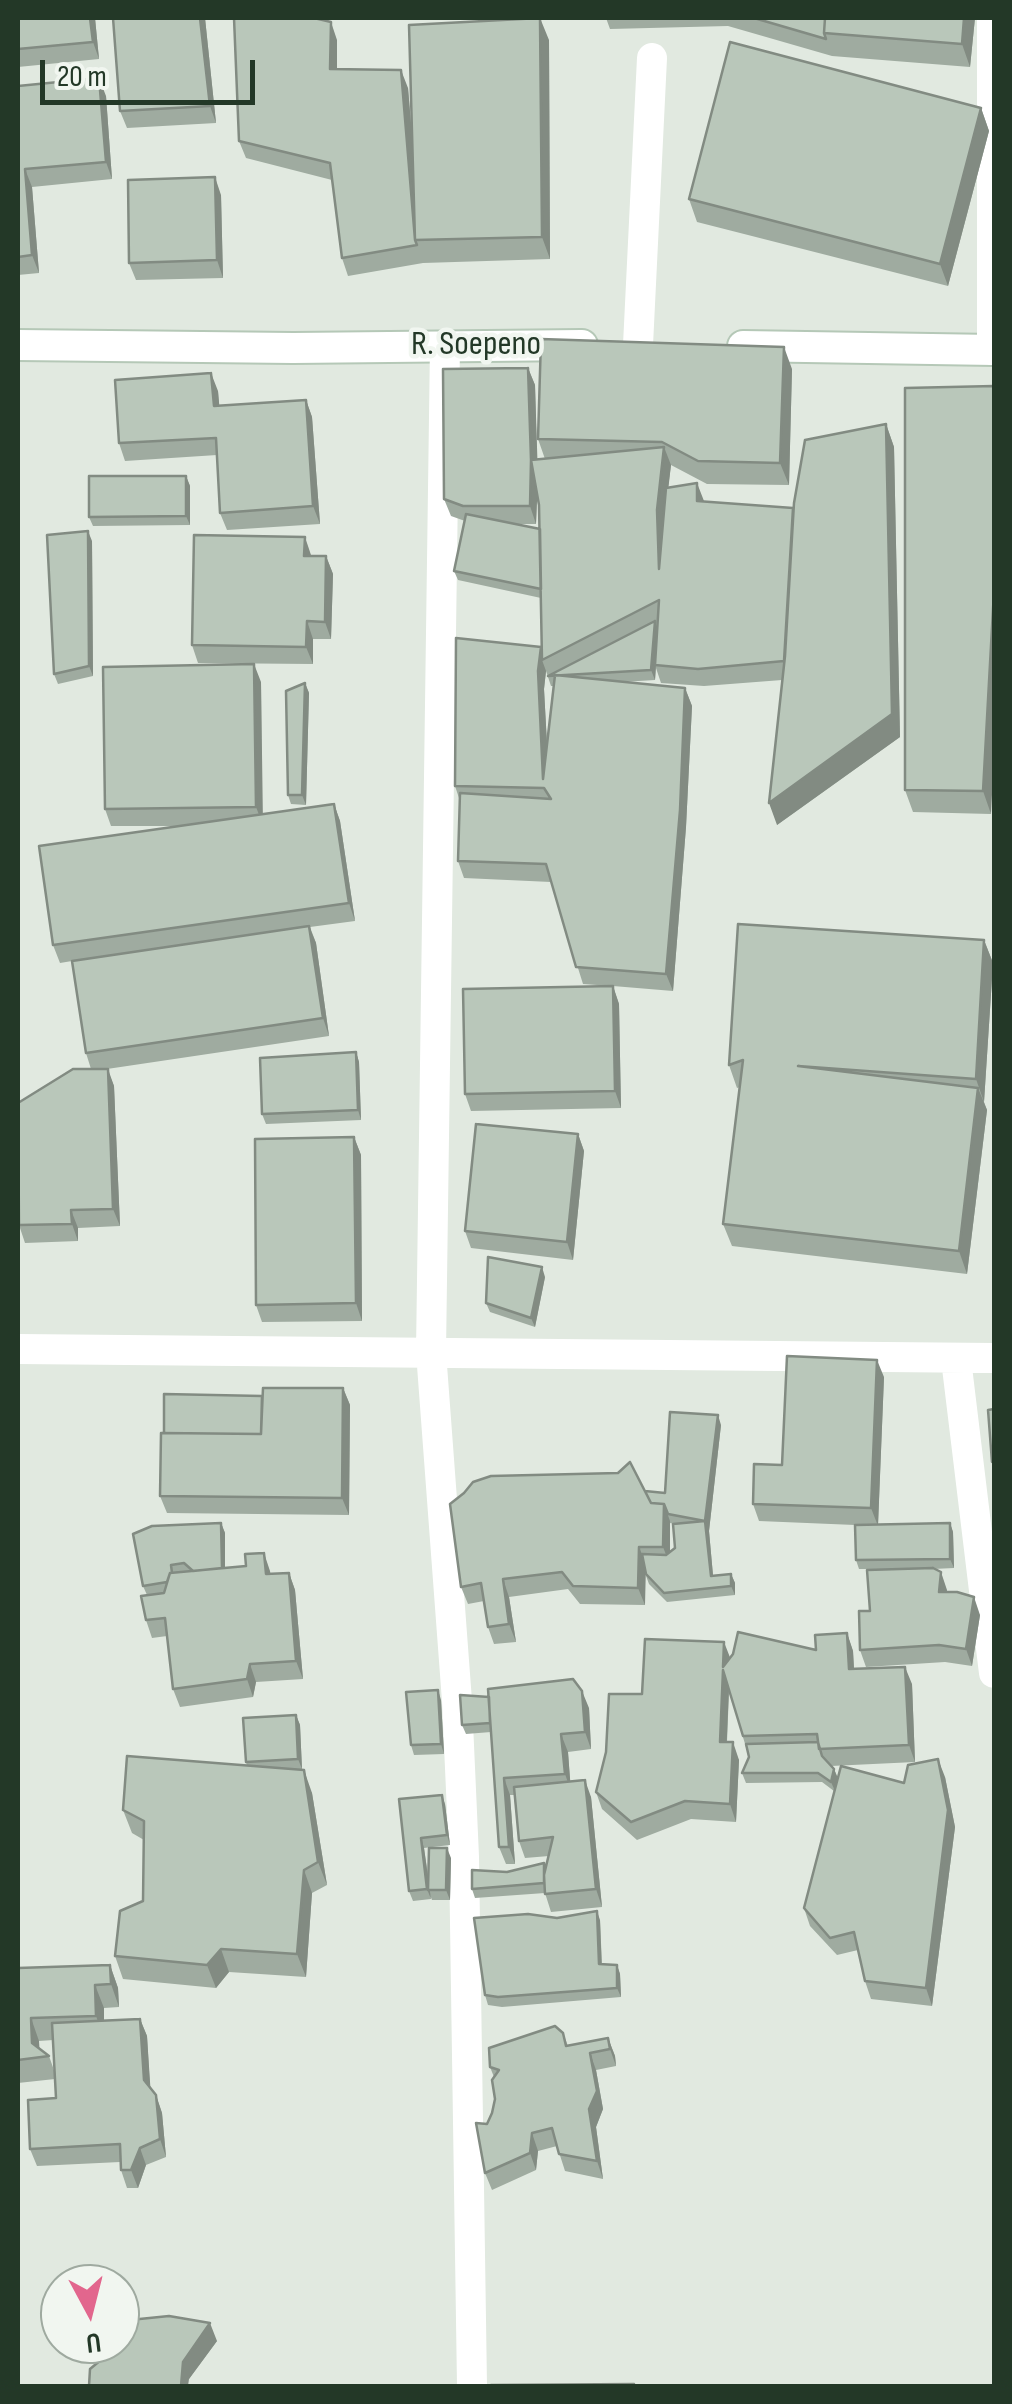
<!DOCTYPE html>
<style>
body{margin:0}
#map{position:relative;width:1012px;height:2404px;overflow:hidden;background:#e1e9e0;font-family:"Sofia Sans Condensed",sans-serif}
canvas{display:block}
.frame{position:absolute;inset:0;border:20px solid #233827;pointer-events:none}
.north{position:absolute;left:40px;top:2264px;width:100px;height:100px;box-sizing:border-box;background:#f1f6f0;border:2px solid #9faaa0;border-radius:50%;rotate:173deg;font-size:28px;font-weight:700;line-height:40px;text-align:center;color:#233827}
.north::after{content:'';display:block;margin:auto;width:35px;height:45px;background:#e2668d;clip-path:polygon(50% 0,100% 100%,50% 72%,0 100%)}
.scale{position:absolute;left:40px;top:60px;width:215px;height:45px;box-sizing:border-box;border:5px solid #233827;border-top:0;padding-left:12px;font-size:30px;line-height:35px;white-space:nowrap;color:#233827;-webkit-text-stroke:8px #f1f6f0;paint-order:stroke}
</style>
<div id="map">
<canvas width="1012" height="2404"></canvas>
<div class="frame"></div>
<div class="north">U</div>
<div class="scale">20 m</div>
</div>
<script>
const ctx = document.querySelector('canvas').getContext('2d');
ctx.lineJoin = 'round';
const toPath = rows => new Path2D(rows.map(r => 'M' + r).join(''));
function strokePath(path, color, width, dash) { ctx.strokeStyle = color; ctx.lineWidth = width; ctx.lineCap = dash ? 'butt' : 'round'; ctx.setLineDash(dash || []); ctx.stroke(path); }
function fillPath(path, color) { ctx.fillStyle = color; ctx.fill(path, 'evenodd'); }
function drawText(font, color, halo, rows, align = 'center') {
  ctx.font = font + ' "Sofia Sans Condensed",sans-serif'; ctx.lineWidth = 9; ctx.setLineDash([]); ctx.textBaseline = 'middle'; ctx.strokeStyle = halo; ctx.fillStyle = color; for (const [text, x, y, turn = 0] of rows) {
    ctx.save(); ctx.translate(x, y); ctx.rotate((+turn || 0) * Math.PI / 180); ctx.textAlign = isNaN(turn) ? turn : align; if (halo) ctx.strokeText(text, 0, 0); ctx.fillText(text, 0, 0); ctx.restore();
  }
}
const street = toPath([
 [992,18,992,350],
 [445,345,431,1352,457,1701,464,1857,472,2386],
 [638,345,652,58],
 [18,1349,994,1358],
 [956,1359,994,1673]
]);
const secondary = toPath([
 [18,345,293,348,582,345],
 [743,346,994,350]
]);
const wall = toPath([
 [18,18,95,18,99,59,18,67],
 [205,18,216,123,127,128,120,111],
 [606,18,975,18,970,67,832,56,728,26,610,29],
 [337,40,337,69,408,88,412,137,549,40,550,259,423,263,348,276,342,258,332,180,246,158,239,141],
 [18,86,106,96,112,179,32,187,39,273,18,275],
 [981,108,989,131,948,286,697,222,689,199],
 [221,195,223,278,136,280,129,263],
 [528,368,535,385,537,460,545,459,538,439,792,369,789,485,707,484,671,465,668,488,704,502,793,508,886,424,894,447,900,737,777,825,782,680,704,686,661,683,656,668,655,680,622,682,685,688,692,706,686,827,673,991,613,986,619,1004,621,1108,471,1111,465,1094,611,986,583,984,551,882,464,878,458,861,460,801,455,786,542,651,541,598,458,580,454,571,465,521,451,516,444,499],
 [537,493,540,529,515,524,536,524],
 [546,671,551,686,554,686,547,746,544,689],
 [905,388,991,814,913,812,905,790],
 [218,391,219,406,306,400,312,417,320,524,227,530,220,513,217,455,125,461,119,443],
 [186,476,190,486,190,525,93,526,89,517],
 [92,541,93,676,58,684,54,674],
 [311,556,326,556,333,574,331,639,313,639,313,664,198,663,192,645],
 [261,682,262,814,334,804,340,821,355,921,310,927,316,943,329,1036,107,1069,114,1086,120,1226,78,1228,78,1241,25,1243,19,1225,91,1069,86,1053,72,961,60,963,53,945,180,826,111,826,105,809],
 [305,683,309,693,306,805,291,804,288,795],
 [984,940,993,963,984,1102,987,1110,967,1274,732,1246,723,1224,740,1087,737,1088,729,1065],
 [356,1052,359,1062,361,1120,266,1124,262,1114],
 [578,1134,584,1151,573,1260,471,1248,465,1231],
 [354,1137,361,1155,362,1321,262,1322,256,1305],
 [545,1277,535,1327,490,1312,486,1303],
 [884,1377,878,1524,950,1523,953,1532,954,1568,933,1569,947,1592,980,1615,972,1666,945,1662,866,1667,860,1650,870,1611,921,1569,859,1569,856,1560,855,1525,759,1521,753,1504,782,1465],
 [343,1388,350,1405,349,1515,167,1513,160,1496,164,1433,262,1396],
 [721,1425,709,1531,713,1576,731,1574,735,1583,735,1595,667,1602,649,1584,645,1573,645,1605,580,1604,568,1589,509,1597,516,1642,494,1644,488,1627,484,1601,468,1604,461,1587,645,1491,665,1493],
 [670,1523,674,1524,675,1548,670,1552],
 [221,1523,225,1533,225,1568,270,1571,270,1574,289,1573,295,1590,303,1679,256,1682,253,1697,180,1707,173,1689,167,1636,152,1638,146,1620,147,1595,143,1586],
 [847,1633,853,1651,854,1669,912,1684,915,1762,831,1766,834,1769,838,1778,904,1783,945,1777,955,1827,932,2006,871,1999,865,1981,858,1950,837,1955,810,1926,804,1908,834,1791,822,1782,746,1783,742,1773,749,1757,729,1691,727,1742,739,1760,736,1822,691,1819,637,1840,602,1809,596,1792,642,1694,730,1658,816,1650],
 [441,1700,444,1754,414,1755,411,1745],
 [589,1708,591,1749,568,1752,570,1781,591,1797,602,1907,551,1912,545,1893,475,1898,472,1889,507,1872,544,1863,546,1867,549,1856,525,1858,519,1841,514,1795,510,1795,515,1864,506,1864,499,1847,491,1732,466,1734,462,1725],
 [296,1715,300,1725,302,1769,293,1769,312,1793,327,1885,312,1893,306,1977,229,1972,216,1988,123,1979,115,1956,143,1901,144,1840,132,1833,123,1810,247,1766,246,1762],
 [399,1799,445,1804,450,1845,424,1848,429,1882,451,1858,450,1900,432,1900,430,1895,431,1899,413,1901,409,1891],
 [557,1918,600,1920,602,1965,617,1965,620,1974,621,1997,502,2007,488,2005,485,1995],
 [110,1965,118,1988,119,2007,104,2008,104,2021,140,2019,147,2036,150,2087,156,2095,162,2113,166,2157,146,2165,138,2188,127,2188,121,2170,120,2162,37,2166,30,2149,56,2098,55,2079,18,2083,18,1968],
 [53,2040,55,2073,49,2056,39,2049,39,2041],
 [563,2033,568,2046,608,2038,615,2056,616,2066,596,2070,603,2109,596,2127,603,2179,565,2171,557,2146,538,2151,536,2170,492,2190,485,2173,487,2124,492,2113,495,2099,494,2077,490,2067],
 [217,2341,189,2379,106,2356,101,2344]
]);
const shadedWall = toPath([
 [90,18,95,18,99,59,93,42],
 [200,18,205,18,216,123,210,106],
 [540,18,549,40,550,259,542,237],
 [964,18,975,18,970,67,962,44],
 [331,22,337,40,337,86,330,69],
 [401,70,408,88,421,240,416,240],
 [99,78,106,96,112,179,106,162],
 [981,108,989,131,948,286,940,264],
 [25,169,32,187,39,273,32,255],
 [215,177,221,195,223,278,217,260],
 [784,347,792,369,789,485,780,463],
 [528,368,535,385,538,478,531,460],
 [211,373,218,391,221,424,214,406],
 [306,400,312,417,320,524,313,506],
 [886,424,894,447,900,737,777,825,769,803],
 [664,447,671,465,659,569,657,510],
 [531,460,538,478,536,524,530,506],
 [186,476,190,486,190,525,186,516],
 [697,483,704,501,704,519,697,501],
 [88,531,92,541,93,676,89,666],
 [305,537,311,555,310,573,304,556],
 [326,556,333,574,331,639,325,622],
 [994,591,994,756,991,814,983,791],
 [307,621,313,639,313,664,306,647],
 [655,621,658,630,655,680,651,670],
 [541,647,545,659,542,660,546,671,544,689,550,797,543,779,538,671],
 [254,664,261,682,263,825,256,807],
 [305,683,309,693,306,805,302,795],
 [685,688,692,706,686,827,673,991,666,974],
 [334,804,340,821,355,921,349,903],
 [309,926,316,943,329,1036,323,1018],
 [984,940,993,963,984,1102,976,1079],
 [613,986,619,1004,621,1108,615,1091],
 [356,1052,359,1062,361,1120,358,1110],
 [108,1069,114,1086,120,1226,113,1209],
 [978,1088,987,1110,967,1274,959,1251],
 [578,1134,584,1151,573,1260,567,1242],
 [354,1137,361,1155,362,1321,356,1303],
 [71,1210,78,1228,78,1241,72,1224],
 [542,1267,545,1277,535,1327,531,1318],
 [877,1360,884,1377,878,1526,871,1508],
 [343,1388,350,1405,349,1515,342,1498],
 [718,1415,721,1425,709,1531,714,1586,711,1576,705,1521],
 [664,1504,670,1521,670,1565,663,1547],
 [221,1523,225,1533,225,1580,222,1570],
 [950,1523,953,1532,954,1568,950,1559],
 [639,1547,646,1564,645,1605,638,1588],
 [264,1553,270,1571,273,1592,266,1574],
 [941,1572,947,1590,946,1609,939,1592],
 [289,1573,295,1590,303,1679,296,1661],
 [731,1574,735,1583,735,1595,731,1586],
 [503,1579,509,1597,516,1642,509,1624],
 [974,1597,980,1615,972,1666,966,1649],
 [847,1633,853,1651,855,1687,849,1669],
 [724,1642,731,1660,723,1667],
 [250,1664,256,1682,253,1697,247,1679],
 [905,1667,912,1684,915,1762,909,1745],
 [723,1670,729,1688,726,1759,720,1742],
 [438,1690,441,1700,444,1754,441,1744],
 [582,1691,589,1708,591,1749,585,1732],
 [296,1715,300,1725,302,1769,298,1759],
 [561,1734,568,1752,571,1791,565,1774],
 [733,1742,739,1760,736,1822,730,1804],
 [938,1759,945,1777,955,1827,932,2006,926,1988],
 [834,1769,838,1779,835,1791,831,1782],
 [304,1770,312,1793,327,1885,318,1862],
 [504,1778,510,1795,515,1864,509,1847],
 [585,1780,591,1797,602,1907,596,1889],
 [442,1795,445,1804,450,1845,447,1835],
 [421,1838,424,1848,431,1899,427,1889],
 [447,1848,451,1858,450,1900,446,1890],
 [304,1870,312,1893,306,1977,297,1954],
 [597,1911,600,1920,602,1974,599,1964],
 [221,1949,229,1972,216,1988,207,1965],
 [110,1965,118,1988,119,2007,111,1984],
 [617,1965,620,1974,621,1997,617,1988],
 [95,1985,104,2008,104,2039,96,2016],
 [31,2018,39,2041,40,2057,32,2043],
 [140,2019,147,2036,151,2097,144,2080],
 [608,2038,615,2056,616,2066,610,2049],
 [590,2053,596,2070,603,2109,596,2127,603,2179,597,2161,589,2109],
 [156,2095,162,2113,166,2157,160,2139],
 [532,2133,538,2151,536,2170,530,2153],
 [140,2148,146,2165,138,2188,131,2170],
 [210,2323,217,2341,189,2379,188,2386,181,2386,183,2362]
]);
const building = toPath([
 [18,18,90,18,93,42,18,49,18,18],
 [113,18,200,18,210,106,120,111,113,18],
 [234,18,314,18,331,22,330,69,401,70,415,240,417,245,342,258,330,163,239,141,234,18],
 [540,18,542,237,415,240,409,25,540,18],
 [754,18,825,18,824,33,826,39,754,18],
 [825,18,964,18,962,44,824,33,825,18],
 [730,42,981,108,940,264,689,199,730,42],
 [99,78,106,162,25,169,32,255,18,257,18,86,99,78],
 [215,177,217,260,129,263,128,180,215,177],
 [541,339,784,347,780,463,698,461,662,442,538,439,541,339],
 [528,368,531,460,664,447,657,510,659,569,666,488,697,483,697,501,793,508,784,661,698,669,655,665,659,600,542,660,539,505,531,460,530,506,463,506,444,499,443,369,528,368],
 [211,373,214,406,306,400,313,506,220,513,216,438,119,443,115,380,211,373],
 [994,386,994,591,983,791,905,790,905,388,994,386],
 [886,424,892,714,769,803,785,656,794,503,805,440,886,424],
 [89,476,186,476,186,516,89,517,89,476],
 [466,514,540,529,541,589,454,571,466,514],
 [88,531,89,666,54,674,47,535,88,531],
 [194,535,305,537,304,556,326,556,325,622,307,621,306,647,192,645,194,535],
 [655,621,651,670,548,676,655,621],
 [456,638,541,647,538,671,543,779,555,675,685,688,680,810,666,974,576,967,546,864,458,861,460,793,551,799,544,788,455,786,456,638],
 [254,664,256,807,105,809,103,667,254,664],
 [305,683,302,795,288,795,286,691,305,683],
 [334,804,349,903,53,945,39,846,334,804],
 [738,924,984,940,976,1079,798,1066,978,1088,959,1251,723,1224,743,1060,729,1065,738,924],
 [309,926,323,1018,86,1053,72,961,309,926],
 [613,986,615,1091,465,1094,463,989,613,986],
 [356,1052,358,1110,262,1114,260,1058,356,1052],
 [73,1069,108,1069,113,1209,71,1210,72,1224,19,1225,18,1103,73,1069],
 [476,1124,578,1134,567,1242,465,1231,476,1124],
 [354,1137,356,1303,256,1305,255,1139,354,1137],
 [488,1257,542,1267,531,1318,486,1303,488,1257],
 [787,1356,877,1360,871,1508,753,1504,754,1464,782,1465,787,1356],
 [263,1388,343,1388,342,1498,160,1496,161,1433,261,1434,263,1388],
 [164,1394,262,1396,261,1434,164,1433,164,1394],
 [994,1409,994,1462,992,1462,988,1410,994,1409],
 [670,1412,718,1415,705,1521,711,1576,731,1574,731,1586,664,1593,646,1574,642,1554,666,1555,675,1548,673,1524,705,1521,668,1514,664,1504,651,1503,645,1491,665,1493,670,1412],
 [630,1462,651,1503,664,1504,663,1547,639,1547,638,1588,573,1586,562,1572,503,1579,509,1624,488,1627,481,1583,461,1587,450,1504,464,1493,473,1482,491,1476,618,1473,630,1462],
 [221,1523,222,1568,193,1571,184,1563,171,1565,172,1573,170,1573,167,1582,143,1586,133,1534,152,1526,221,1523],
 [950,1523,950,1559,856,1560,855,1525,950,1523],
 [264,1553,266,1574,289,1573,296,1661,250,1664,247,1679,173,1689,165,1618,146,1620,141,1596,164,1593,170,1573,246,1566,245,1554,264,1553],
 [933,1568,941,1572,939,1592,957,1592,974,1597,966,1649,939,1645,860,1650,859,1611,870,1611,867,1570,933,1568],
 [738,1632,816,1650,815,1635,847,1633,849,1669,905,1667,909,1745,819,1749,817,1734,743,1736,723,1670,720,1742,733,1742,730,1804,685,1801,631,1822,596,1792,606,1752,609,1694,642,1694,645,1639,724,1642,723,1667,733,1654,738,1632],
 [573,1679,582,1691,585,1732,561,1734,565,1774,504,1778,509,1847,499,1847,488,1689,573,1679],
 [438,1690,441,1744,411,1745,406,1692,438,1690],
 [460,1695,489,1697,490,1723,462,1725,460,1695],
 [296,1715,298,1759,246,1762,243,1718,296,1715],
 [818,1742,822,1756,834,1769,831,1782,818,1773,742,1773,749,1757,746,1744,818,1742],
 [127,1756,304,1770,318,1862,304,1870,297,1954,221,1949,207,1965,115,1956,120,1911,143,1901,144,1821,123,1810,127,1756],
 [938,1759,948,1810,926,1988,865,1981,854,1932,830,1938,804,1908,841,1766,904,1783,908,1765,938,1759],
 [585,1780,596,1889,545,1894,544,1875,553,1837,519,1841,514,1787,585,1780],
 [442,1795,447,1835,421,1838,427,1889,409,1891,399,1799,442,1795],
 [429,1848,447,1848,446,1890,428,1890,429,1848],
 [544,1863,544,1883,472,1889,472,1870,507,1872,544,1863],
 [597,1911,599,1964,617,1965,617,1988,498,1997,485,1995,474,1918,528,1914,557,1918,597,1911],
 [110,1965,111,1984,95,1985,96,2016,31,2018,32,2043,49,2056,18,2060,18,1968,110,1965],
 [140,2019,144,2080,156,2095,160,2139,140,2148,131,2170,121,2170,120,2144,30,2149,28,2100,56,2098,52,2023,140,2019],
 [555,2026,563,2033,566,2046,608,2038,610,2049,590,2053,597,2091,589,2109,597,2161,559,2154,552,2128,532,2133,530,2153,485,2173,476,2123,487,2124,492,2113,495,2099,492,2080,499,2070,490,2067,489,2048,555,2026],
 [169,2316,210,2323,183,2362,181,2386,89,2386,90,2369,119,2345,111,2344,120,2344,120,2321,169,2316],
 [634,2384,634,2386,491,2386,491,2385,634,2384]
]);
const streetNames = [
 ["R. Soepeno",476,345]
];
strokePath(secondary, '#b5c8b7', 34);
strokePath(street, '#fff', 30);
strokePath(secondary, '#fff', 30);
fillPath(wall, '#9faba0');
fillPath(shadedWall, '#828b82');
fillPath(building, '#b9c7ba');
strokePath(building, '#828b82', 2.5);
drawText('35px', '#233827', '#f1f6f0', streetNames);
</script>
